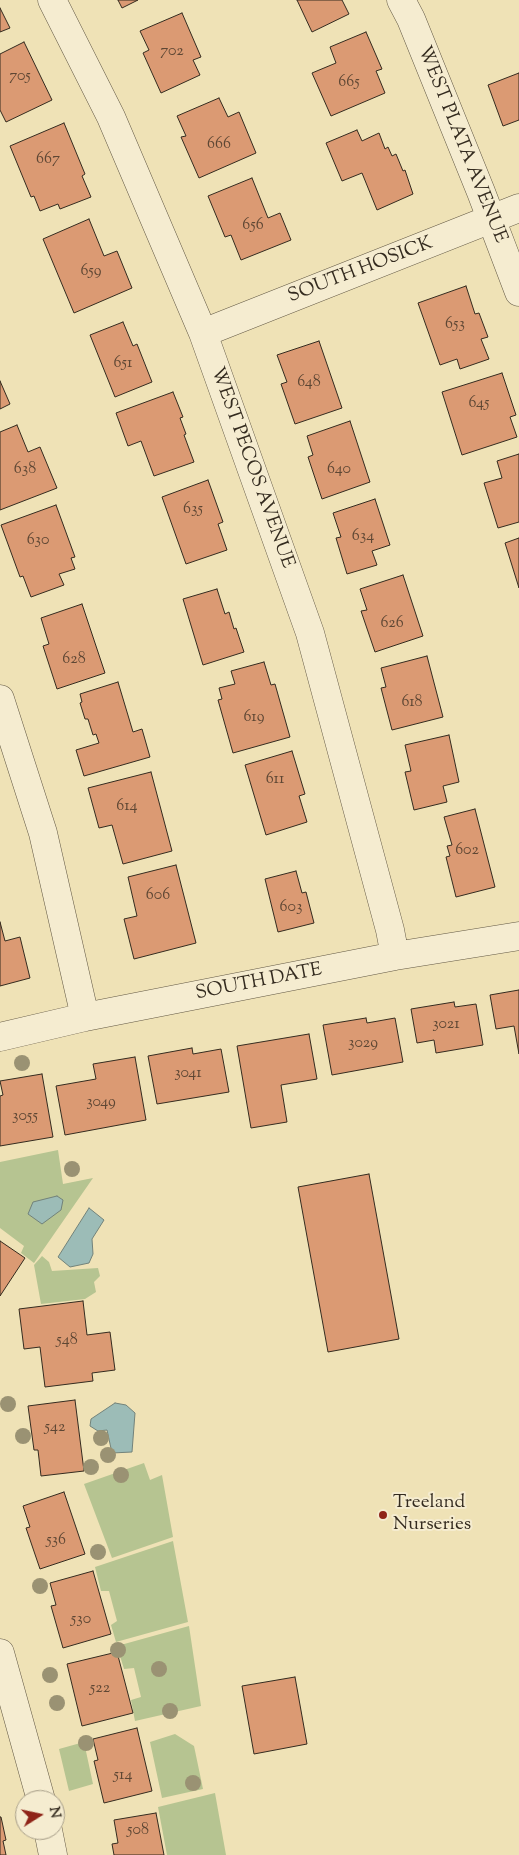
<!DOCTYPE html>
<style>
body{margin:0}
#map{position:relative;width:519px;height:1855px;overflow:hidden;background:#efe2b6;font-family:"Sorts Mill Goudy",serif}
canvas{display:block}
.north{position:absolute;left:15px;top:1790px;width:50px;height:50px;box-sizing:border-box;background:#f5ecd0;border:1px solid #a89f89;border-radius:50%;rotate:80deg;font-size:14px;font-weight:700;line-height:20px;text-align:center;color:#342b1f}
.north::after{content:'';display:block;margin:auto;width:18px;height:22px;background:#8f2418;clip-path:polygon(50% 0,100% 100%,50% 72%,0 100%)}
</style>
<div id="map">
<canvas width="519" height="1855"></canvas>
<div class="north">N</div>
</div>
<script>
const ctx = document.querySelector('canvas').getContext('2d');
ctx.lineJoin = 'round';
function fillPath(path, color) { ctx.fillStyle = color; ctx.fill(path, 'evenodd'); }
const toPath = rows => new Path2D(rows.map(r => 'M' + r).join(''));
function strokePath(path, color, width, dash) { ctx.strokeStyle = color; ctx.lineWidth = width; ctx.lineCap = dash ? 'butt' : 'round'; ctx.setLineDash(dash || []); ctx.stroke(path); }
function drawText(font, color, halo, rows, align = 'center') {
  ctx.font = font + ' "Sorts Mill Goudy",serif'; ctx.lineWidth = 4; ctx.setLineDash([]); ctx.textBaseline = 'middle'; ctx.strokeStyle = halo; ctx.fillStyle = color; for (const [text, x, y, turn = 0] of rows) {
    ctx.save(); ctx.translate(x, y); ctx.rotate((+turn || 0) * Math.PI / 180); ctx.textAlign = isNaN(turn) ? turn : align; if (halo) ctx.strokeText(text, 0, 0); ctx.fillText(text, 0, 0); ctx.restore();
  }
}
const green = toPath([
 [58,1150,63,1184,93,1178,34,1263,21,1253,24,1246,0,1228,0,1162],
 [42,1256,49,1262,52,1271,98,1268,100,1276,94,1282,96,1292,85,1299,41,1304,34,1265],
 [144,1463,150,1480,162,1475,173,1537,112,1558,84,1484],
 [173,1541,188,1622,116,1642,111,1625,117,1621,109,1591,101,1591,95,1567],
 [189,1626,201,1706,135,1721,131,1700,141,1697,134,1668,124,1669,117,1646],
 [175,1734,194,1746,203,1789,162,1798,150,1742],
 [84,1742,93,1784,69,1791,59,1749],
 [215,1793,226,1855,167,1855,158,1807]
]);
const water = toPath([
 [57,1196,63,1200,61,1210,42,1224,28,1214,33,1202,57,1196],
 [89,1208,104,1220,92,1239,93,1254,89,1263,70,1267,58,1257,89,1208],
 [115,1403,126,1405,135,1413,132,1452,112,1453,107,1430,98,1431,90,1426,91,1419,115,1403]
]);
const building = toPath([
 [118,0,138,0,122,8,118,0],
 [297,0,342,0,349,14,312,32,297,0],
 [0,8,10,28,0,32,0,8],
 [182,13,201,57,193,60,200,75,161,93,143,53,149,50,140,31,182,13],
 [366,32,382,69,376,71,385,93,331,116,312,73,336,63,330,47,366,32],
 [24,42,52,100,6,122,0,110,0,54,24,42],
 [519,73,519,120,503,126,488,85,519,73],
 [219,98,228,117,239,112,256,153,199,178,181,137,186,136,177,116,219,98],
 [64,123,85,174,82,176,91,197,60,209,58,204,40,211,34,196,31,197,10,146,64,123],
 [357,130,362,141,379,133,385,149,388,147,392,156,396,154,403,171,405,170,413,194,377,210,362,173,342,181,326,143,357,130],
 [252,178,268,218,280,213,291,240,241,260,231,235,225,237,208,196,252,178],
 [89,219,104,256,117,251,132,288,74,313,43,239,89,219],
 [466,286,475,314,479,313,488,337,481,339,489,359,460,369,457,359,440,365,418,303,466,286],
 [123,322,133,346,137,344,152,382,115,397,90,335,123,322],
 [319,341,342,408,295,424,281,384,287,382,277,355,319,341],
 [502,373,516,415,510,417,517,437,462,455,442,392,502,373],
 [0,381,10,404,0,409,0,381],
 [173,392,183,417,180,418,186,434,184,435,194,462,154,476,141,441,128,446,116,413,173,392],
 [350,421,370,482,322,499,308,457,313,455,307,436,350,421],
 [17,425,28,452,40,447,57,488,0,510,0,432,17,425],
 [519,454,519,522,498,528,484,483,502,478,497,461,519,454],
 [208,480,223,522,218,524,227,550,186,564,162,497,208,480],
 [375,499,390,545,372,551,377,565,347,574,336,538,341,537,333,513,375,499],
 [56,505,75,557,71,558,75,569,59,574,64,585,31,597,23,576,20,577,1,525,56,505],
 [519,538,519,588,505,543,519,538],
 [403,575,423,636,375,652,361,611,367,610,360,589,403,575],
 [217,589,225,614,229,612,234,629,236,628,244,652,203,665,183,599,217,589],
 [82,604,105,673,57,689,43,646,49,644,41,618,82,604],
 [427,656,443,717,392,730,381,688,386,687,381,668,427,656],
 [264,662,271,685,275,684,290,737,233,753,218,700,222,699,219,688,235,684,231,671,264,662],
 [118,682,133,732,142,729,150,757,84,776,76,750,99,743,96,734,93,735,88,719,85,719,80,703,82,702,80,694,118,682],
 [449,735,459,782,443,786,447,802,414,810,405,772,411,771,405,745,449,735],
 [292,751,305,794,299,796,307,822,266,835,245,765,292,751],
 [151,772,172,851,123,864,112,825,99,828,88,788,151,772],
 [475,809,495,887,456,897,446,857,450,856,447,846,452,845,444,817,475,809],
 [176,865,196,943,134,959,124,919,137,916,128,877,176,865],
 [296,871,302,893,306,892,314,923,278,932,265,879,296,871],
 [0,922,5,941,20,937,30,978,0,986,0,922],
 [519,990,519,1054,514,1026,496,1029,490,995,519,990],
 [454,1002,455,1007,476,1004,483,1045,436,1053,434,1040,417,1043,411,1009,454,1002],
 [366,1018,367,1023,395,1018,403,1062,332,1075,323,1025,366,1018],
 [309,1034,317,1079,281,1085,287,1122,251,1128,237,1046,309,1034],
 [192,1048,193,1054,221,1049,229,1092,157,1104,148,1056,192,1048],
 [135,1057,146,1120,65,1135,56,1086,96,1079,93,1064,135,1057],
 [42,1074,53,1137,0,1146,0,1096,3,1095,0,1081,42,1074],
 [369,1174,399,1339,328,1352,298,1187,369,1174],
 [0,1241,25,1258,0,1296,0,1241],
 [83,1301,87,1335,110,1332,115,1370,92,1373,93,1381,45,1387,40,1347,24,1349,19,1309,83,1301],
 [75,1400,84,1471,41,1476,38,1450,34,1450,28,1406,75,1400],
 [64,1492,85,1554,40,1569,26,1528,30,1527,23,1506,64,1492],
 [93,1571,111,1634,63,1648,51,1606,56,1605,50,1583,93,1571],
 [117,1652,133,1713,82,1726,67,1664,117,1652],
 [295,1677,307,1744,254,1754,242,1686,295,1677],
 [137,1728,152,1791,104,1803,94,1761,98,1760,93,1739,137,1728],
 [156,1813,164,1855,114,1855,112,1844,118,1843,114,1820,156,1813],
 [0,1817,1,1817,6,1840,3,1841,6,1855,0,1855,0,1817]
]);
const street = toPath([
 [52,0,111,117,203,333,310,633,390,930,395,956],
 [401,0,411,19,481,192,519,292],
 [203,333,519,208],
 [0,699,43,833,85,1017],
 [0,1037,85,1017,395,956,519,936],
 [0,1653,41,1800],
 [48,1830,53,1855]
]);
const trees = [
 [22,1063],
 [72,1169],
 [8,1404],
 [23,1436],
 [101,1438],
 [108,1455],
 [91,1467],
 [121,1475],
 [98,1552],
 [40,1586],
 [118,1650],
 [159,1669],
 [50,1675],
 [57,1703],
 [170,1711],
 [86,1743],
 [193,1783]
];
const markers = [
 [383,1515,5,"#8f2418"]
];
const numberNames = [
 ["702",172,52],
 ["705",20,77],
 ["665",349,83],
 ["666",219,145],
 ["667",48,160],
 ["656",253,226],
 ["659",91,272],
 ["653",455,325],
 ["651",123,364],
 ["648",309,383],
 ["645",479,404],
 ["638",25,470],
 ["640",339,470],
 ["635",193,510],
 ["634",363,537],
 ["630",38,541],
 ["626",392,624],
 ["628",74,660],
 ["618",412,703],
 ["619",254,718],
 ["611",275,780],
 ["614",127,807],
 ["602",467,851],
 ["606",158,896],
 ["603",291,908],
 ["3021",446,1025],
 ["3029",363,1044],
 ["3041",188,1074],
 ["3049",101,1103],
 ["3055",25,1117],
 ["548",67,1341],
 ["542",55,1428],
 ["536",56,1541],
 ["530",81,1620],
 ["522",100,1689],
 ["514",123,1776],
 ["508",138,1831]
];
const streetNames = [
 ["WEST PLATA AVENUE",461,145,68],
 ["SOUTH HOSICK",361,271,-21],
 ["WEST PECOS AVENUE",251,468,70],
 ["SOUTH DATE",259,983,-11]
];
const poiNames = [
 ["Treeland",393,1504],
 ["Nurseries",393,1526]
];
fillPath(green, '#b6c491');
fillPath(water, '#9cbcb7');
strokePath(water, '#72827a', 1);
fillPath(building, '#db9a73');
strokePath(building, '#342b1f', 1);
strokePath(street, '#635945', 29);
strokePath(street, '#f5ecd0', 28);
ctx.fillStyle = '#9a9273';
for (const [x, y] of trees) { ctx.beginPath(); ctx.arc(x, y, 8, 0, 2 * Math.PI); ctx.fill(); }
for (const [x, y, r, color] of markers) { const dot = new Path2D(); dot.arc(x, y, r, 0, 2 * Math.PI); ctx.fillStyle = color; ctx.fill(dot); strokePath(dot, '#f5ecd0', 2); }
drawText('16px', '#5e4734', null, numberNames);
drawText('19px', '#342b1f', '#f5ecd0', streetNames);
drawText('19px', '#342b1f', '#f5ecd0', poiNames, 'left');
</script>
